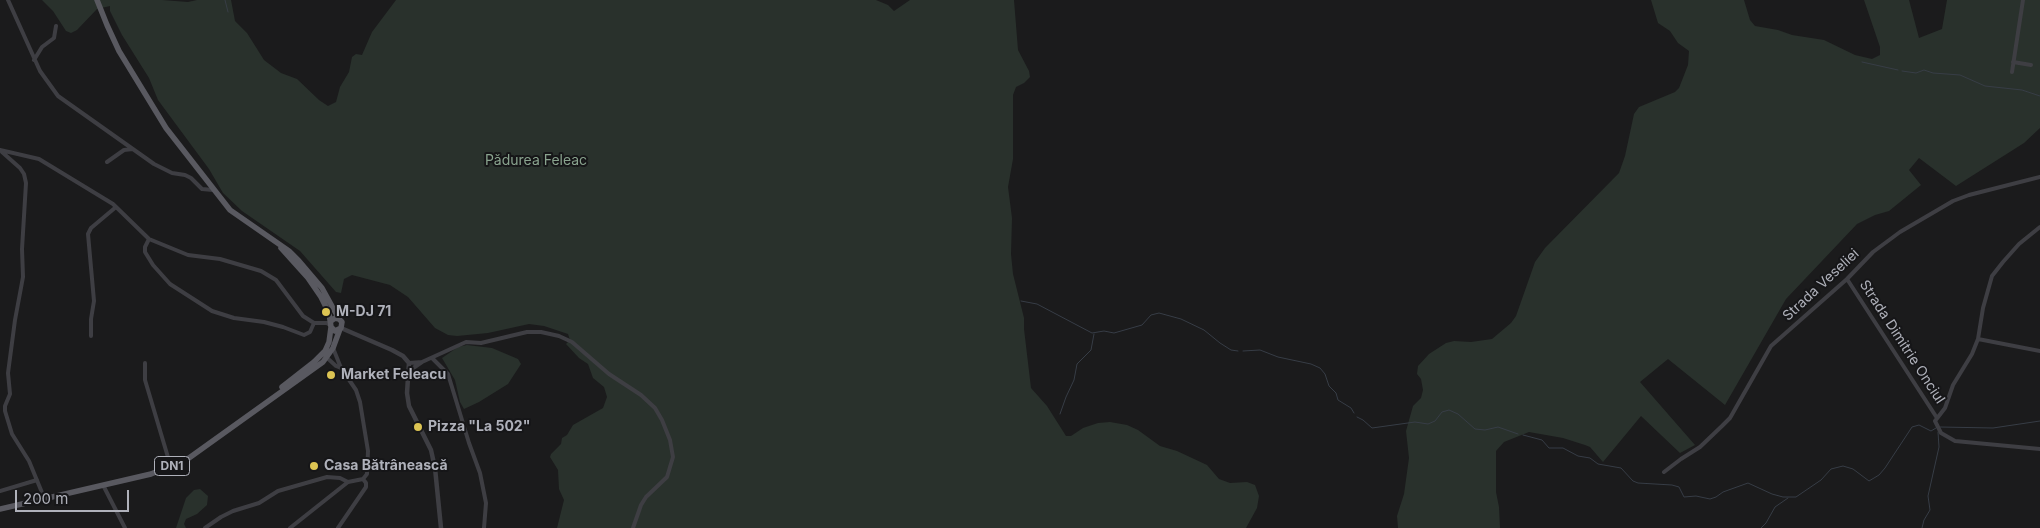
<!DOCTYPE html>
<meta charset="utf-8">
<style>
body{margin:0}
#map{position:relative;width:2040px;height:528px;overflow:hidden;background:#1b1b1c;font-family:Inter,sans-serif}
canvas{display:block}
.scale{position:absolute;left:15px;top:490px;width:114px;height:22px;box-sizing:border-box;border:2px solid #afb1ba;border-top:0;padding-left:6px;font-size:15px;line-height:18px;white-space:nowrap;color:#afb1ba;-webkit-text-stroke:4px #161618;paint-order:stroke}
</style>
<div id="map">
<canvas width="2040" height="528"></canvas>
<div class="scale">200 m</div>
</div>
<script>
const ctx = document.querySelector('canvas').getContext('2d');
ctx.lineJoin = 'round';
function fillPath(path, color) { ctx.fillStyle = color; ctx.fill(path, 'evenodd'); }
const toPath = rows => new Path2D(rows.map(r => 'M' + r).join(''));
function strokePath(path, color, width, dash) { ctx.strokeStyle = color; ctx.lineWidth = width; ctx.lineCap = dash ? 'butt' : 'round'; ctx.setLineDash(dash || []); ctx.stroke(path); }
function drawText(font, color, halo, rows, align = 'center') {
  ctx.font = font + ' Inter,sans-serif'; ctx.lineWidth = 4; ctx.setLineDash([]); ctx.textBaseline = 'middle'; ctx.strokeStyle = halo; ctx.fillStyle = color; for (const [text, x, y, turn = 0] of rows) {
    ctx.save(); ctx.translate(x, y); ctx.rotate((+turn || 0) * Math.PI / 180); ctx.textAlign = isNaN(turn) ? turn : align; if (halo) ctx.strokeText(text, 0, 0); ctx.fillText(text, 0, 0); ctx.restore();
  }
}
const green = toPath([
 [42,0,162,0,188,2,197,0,231,0,235,21,247,33,264,60,281,73,297,79,319,100,328,106,336,102,340,87,349,72,352,57,356,54,362,55,372,32,396,0,876,0,888,5,894,11,910,0,1014,0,1018,50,1029,71,1030,77,1024,83,1016,87,1013,95,1013,159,1008,187,1012,218,1011,254,1013,274,1024,318,1024,329,1031,388,1047,406,1066,436,1071,436,1083,428,1098,423,1110,422,1127,425,1138,430,1160,446,1177,451,1207,465,1219,479,1230,483,1247,482,1255,485,1259,496,1257,508,1246,528,557,528,564,500,559,489,558,470,550,457,551,454,561,444,562,438,567,435,573,425,603,408,607,397,604,387,593,378,588,364,579,358,566,344,570,340,568,334,544,326,529,324,488,333,457,336,448,335,435,328,408,297,390,285,352,275,344,279,341,293,336,292,300,251,242,211,223,193,209,169,158,100,149,78,122,35,110,11,110,6,97,9,77,30,71,33,66,31,53,11],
 [1651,0,1744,0,1750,20,1755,26,1778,30,1792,35,1824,40,1855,55,1872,59,1880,55,1880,47,1864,0,1909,0,1919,38,1942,29,1947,0,2040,0,2040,128,2024,143,1956,186,1919,158,1909,170,1921,185,1889,211,1875,215,1857,224,1786,299,1725,405,1668,359,1640,382,1695,445,1680,453,1641,416,1603,462,1590,447,1585,445,1563,438,1529,432,1504,442,1496,451,1496,492,1499,507,1500,528,1398,528,1397,516,1404,494,1409,458,1406,431,1413,406,1421,398,1423,390,1421,379,1417,374,1418,366,1429,354,1446,343,1454,341,1471,342,1492,339,1511,323,1516,316,1535,262,1545,248,1619,173,1625,156,1634,114,1639,107,1675,92,1679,88,1688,65,1689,51,1678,43,1670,31,1658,23],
 [467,345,492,348,518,359,521,364,508,384,479,402,464,409,460,402,455,380,442,358,458,347],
 [200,489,208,496,207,505,197,514,186,519,184,524,186,528,176,528,186,498,194,490]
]);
const stream = toPath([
 [225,0,228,12],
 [1862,62,1898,70],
 [1902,71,1916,73,1924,70,1933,73,1960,75,1985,86,2022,90,2040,96],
 [1021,301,1037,304,1092,333,1104,331,1114,333,1142,325,1151,315,1159,313,1181,319,1204,330,1220,343,1231,350,1238,351],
 [1243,351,1260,350,1278,357,1311,364,1320,368,1325,374,1329,386,1336,393,1338,400,1351,408,1354,413],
 [1060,414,1066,397,1074,380,1077,364,1091,350,1094,334],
 [1357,417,1363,420,1372,428,1415,422,1428,424,1435,421,1442,412,1449,410,1458,414,1475,429,1485,430,1498,427,1518,434],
 [1940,427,1993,428,2040,421],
 [1523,435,1542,440,1549,448,1563,448,1578,456,1590,458,1598,464,1621,468,1633,481,1638,483,1672,485,1679,487,1684,497,1696,496,1710,499,1716,497,1723,492,1748,483,1772,494,1783,497,1796,497,1821,480,1831,469,1843,466,1853,469,1869,481,1879,475,1885,468,1912,427,1919,425,1931,431,1936,428],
 [1761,528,1766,523,1775,507,1788,498],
 [1922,528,1924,520,1930,510,1928,496,1939,447,1938,432]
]);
const minor = toPath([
 [8,0,40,71,58,96,154,164,172,173,185,175,191,178,202,189,213,190],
 [34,60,42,47,54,38,56,26],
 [2013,62,2031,65],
 [2012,72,2023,0],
 [0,150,39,159,113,204,149,239,188,255,220,259,261,271,276,280,303,316,314,323,327,323,330,325],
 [2,152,20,168,24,174,26,183,22,249,23,277,15,320,8,373,10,394,5,406,5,411,12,434,29,461,43,495],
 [107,162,124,150,133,149],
 [2040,227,2019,244,2003,262,1992,276,1983,308,1978,339,1972,354,1953,385,1945,408,1935,421,1941,433,1955,441,2040,449],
 [149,239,145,247,145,252,153,265,170,284,212,311,234,318,264,322,283,327,304,335,310,332,314,323],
 [1847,279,1937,418],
 [91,336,91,319,94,301,88,234,91,228,116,207],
 [1978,339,2040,351],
 [325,356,336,366,341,368],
 [432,358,448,374,469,443,480,473,486,503,484,528],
 [145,363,145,380,170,464],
 [409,363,422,362,466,342,481,343,527,332,541,332,559,336,572,342,609,374,641,395,655,408,662,420,670,440,673,457,667,477,646,497,641,505,633,528],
 [409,371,422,362],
 [1664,472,1681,459,1700,447,1722,426,1730,418,1771,346,1847,279,1873,252,1900,232,1953,201,1969,195,2040,177],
 [103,485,125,528],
 [0,491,37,480],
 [205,528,221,517,233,511,259,503,278,491,327,477,340,478,348,482],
 [290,528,348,482,363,479,367,474,368,451,360,402,356,390,341,368,333,348],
 [338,528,366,487,366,483,363,479]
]);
const tertiary = toPath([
 [341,328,392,350,403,356,409,363,407,393,409,406,431,450,435,468,441,528]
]);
const primary = toPath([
 [97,0,107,25,119,51,166,128,230,210,289,251,299,261,322,288,339,319],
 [281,248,308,278,321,297,329,313,331,327,335,331,341,328,342,322,339,319,335,318,331,321],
 [282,387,314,362,325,351,329,342,331,327],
 [0,509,151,474,189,458,323,362,333,348,340,329]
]);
const markers = [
 [326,312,5,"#dcc453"],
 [331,375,5,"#dcc453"],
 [418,427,5,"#dcc453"],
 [314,466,5,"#dcc453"]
];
const shields = [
 [172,466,35]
];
const shieldNames = [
 ["DN1",172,466]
];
const parkNames = [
 ["Pădurea Feleac",536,161]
];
const streetNames = [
 ["Strada Veseliei",1821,285,-43],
 ["Strada Dimitrie Onciul",1902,342,57]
];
const poiNames = [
 ["M-DJ 71",336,312],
 ["Market Feleacu",341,375],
 ["Pizza \"La 502\"",428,427],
 ["Casa Bătrânească",324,466]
];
fillPath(green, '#29312c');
strokePath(stream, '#373d46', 1);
strokePath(minor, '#3e3e43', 4);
strokePath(tertiary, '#3e3e43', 4.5);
strokePath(primary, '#595960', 5.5);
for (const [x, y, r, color] of markers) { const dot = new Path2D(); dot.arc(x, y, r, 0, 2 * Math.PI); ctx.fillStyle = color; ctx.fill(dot); strokePath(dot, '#161618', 2); }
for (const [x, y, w] of shields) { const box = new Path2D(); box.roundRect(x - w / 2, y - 9.5, w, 19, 4); ctx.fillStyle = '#161618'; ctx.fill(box); strokePath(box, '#afb1ba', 1); }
drawText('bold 12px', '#afb1ba', null, shieldNames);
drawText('14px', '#89a38e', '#161618', parkNames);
drawText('14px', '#afb1ba', '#161618', streetNames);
drawText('bold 14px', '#afb1ba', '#161618', poiNames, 'left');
</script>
